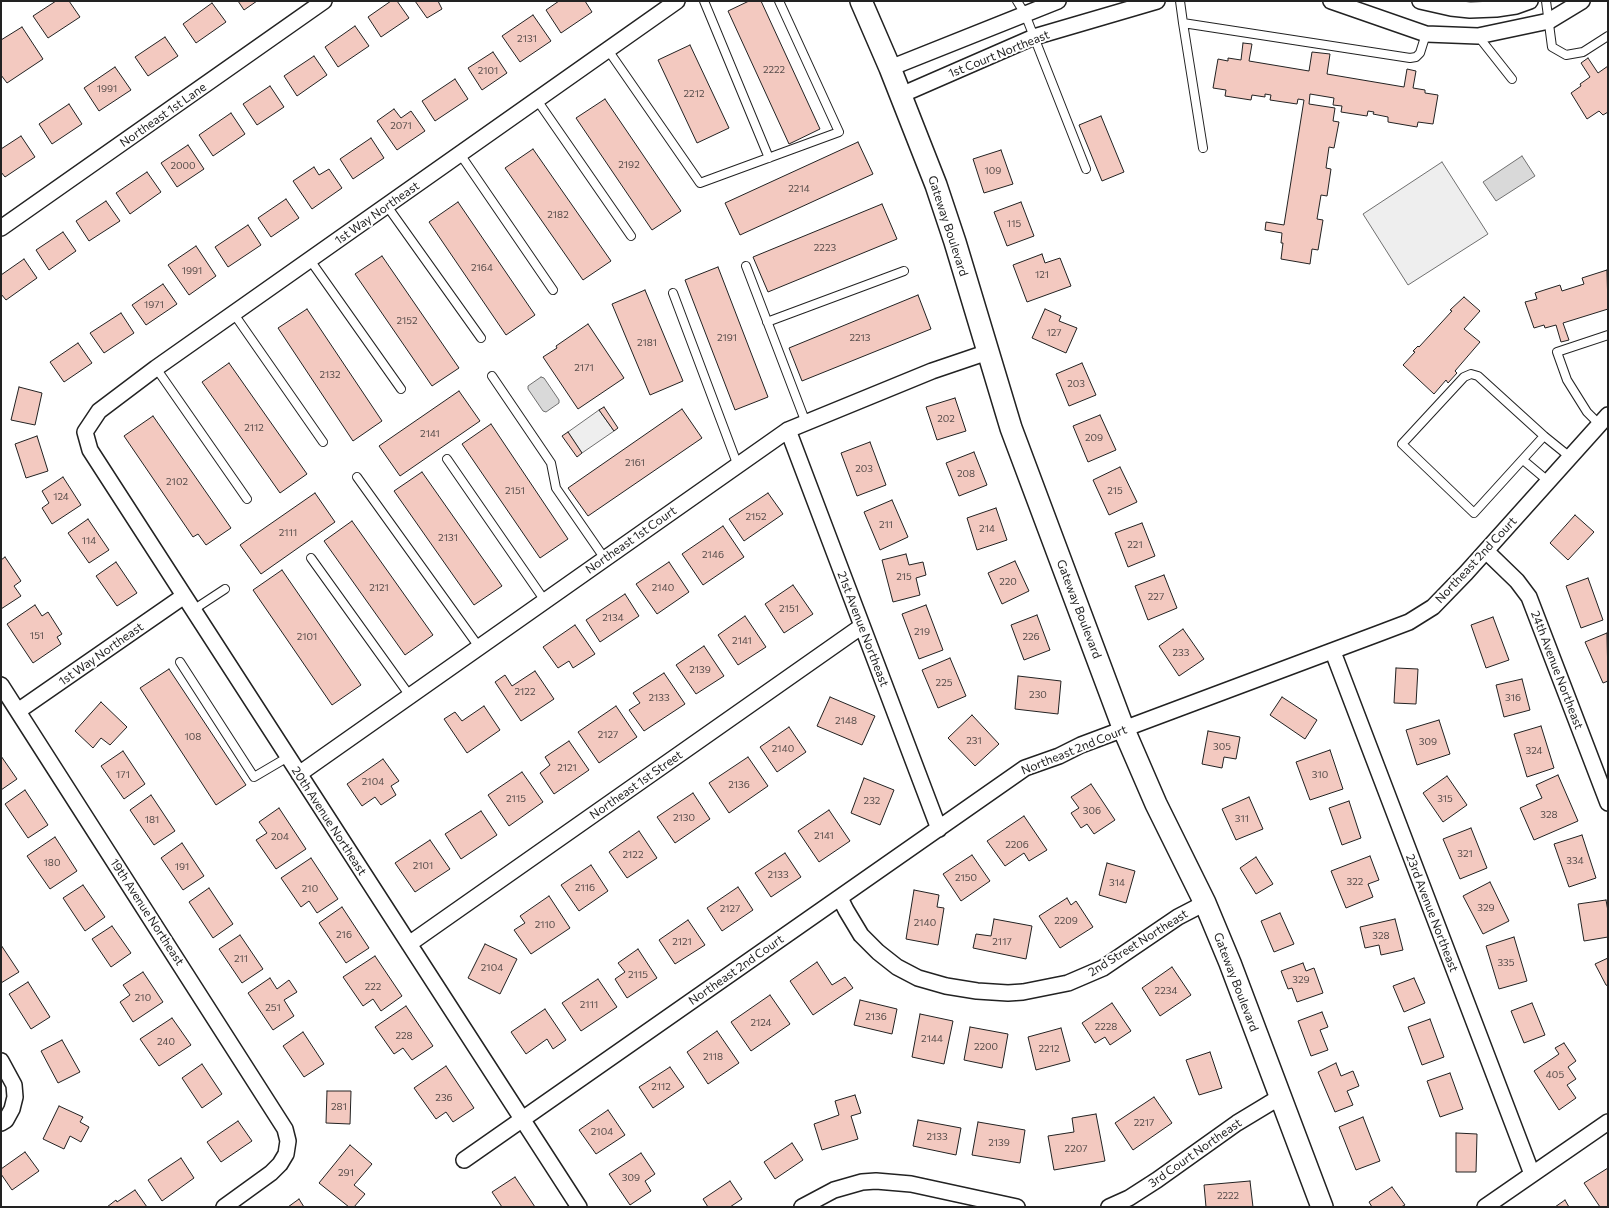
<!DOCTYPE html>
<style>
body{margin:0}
#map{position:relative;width:1609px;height:1208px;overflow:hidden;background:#fff;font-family:Commissioner,sans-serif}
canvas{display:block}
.frame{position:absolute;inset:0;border:2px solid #222;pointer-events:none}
</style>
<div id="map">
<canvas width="1609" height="1208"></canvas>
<div class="frame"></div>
</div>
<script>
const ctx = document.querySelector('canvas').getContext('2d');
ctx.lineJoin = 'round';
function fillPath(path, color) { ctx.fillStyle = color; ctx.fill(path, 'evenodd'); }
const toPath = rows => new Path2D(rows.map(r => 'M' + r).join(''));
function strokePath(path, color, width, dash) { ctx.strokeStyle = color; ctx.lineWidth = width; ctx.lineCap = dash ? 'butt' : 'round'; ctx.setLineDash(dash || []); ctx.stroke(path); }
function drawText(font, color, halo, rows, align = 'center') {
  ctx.font = font + ' Commissioner,sans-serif'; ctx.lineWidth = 4; ctx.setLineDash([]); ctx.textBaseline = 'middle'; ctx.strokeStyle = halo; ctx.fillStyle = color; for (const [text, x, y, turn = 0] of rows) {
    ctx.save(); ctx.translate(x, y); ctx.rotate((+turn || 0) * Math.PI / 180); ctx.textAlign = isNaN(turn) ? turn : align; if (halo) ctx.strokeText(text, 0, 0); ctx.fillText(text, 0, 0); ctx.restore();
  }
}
const green = toPath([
 [1442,162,1488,234,1408,285,1363,214,1442,162],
 [599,410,614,431,582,453,568,432,599,410]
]);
const water = toPath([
 [1522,156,1535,176,1496,201,1483,182,1522,156],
 [541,377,544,378,559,400,559,403,546,412,543,411,528,389,528,386,541,377]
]);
const building = toPath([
 [56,1,69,1,80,17,48,38,33,16,56,1],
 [238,1,257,1,244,10,238,1],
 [391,1,397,1,409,18,381,37,368,17,391,1],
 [415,1,438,1,442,9,427,18,415,1],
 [559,1,585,1,592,12,561,33,546,10,559,1],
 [749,1,761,1,820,129,789,144,728,11,749,1],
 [212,3,226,22,196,43,183,24,212,3],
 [533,15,551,41,520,62,502,36,533,15],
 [355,26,369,46,338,67,325,47,355,26],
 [22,27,43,59,7,83,1,75,1,40,22,27],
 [165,37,178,56,148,76,135,57,165,37],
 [1243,43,1252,44,1249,61,1309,71,1312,52,1330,54,1327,74,1404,87,1407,69,1416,71,1413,88,1425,90,1425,93,1438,95,1433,124,1418,122,1417,127,1388,122,1388,117,1373,114,1374,112,1368,111,1367,116,1341,112,1342,106,1333,105,1334,98,1310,94,1309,104,1335,108,1333,121,1339,122,1334,148,1329,147,1326,168,1331,169,1327,196,1321,195,1317,219,1323,220,1318,250,1312,249,1310,264,1281,259,1283,243,1281,243,1282,233,1265,230,1266,222,1284,225,1304,100,1298,99,1297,104,1270,100,1271,95,1265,94,1265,97,1252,95,1251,100,1225,96,1226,90,1213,88,1218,59,1228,61,1228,58,1241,60,1243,43],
 [690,45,729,128,697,143,658,60,690,45],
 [493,52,507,73,482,90,468,68,493,52],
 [314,56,327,75,297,96,284,76,314,56],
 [1588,58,1598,73,1608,66,1608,112,1603,115,1599,111,1587,119,1571,93,1581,86,1580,84,1590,77,1581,63,1588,58],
 [115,67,131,90,99,111,84,88,115,67],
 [455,79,468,99,435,121,422,101,455,79],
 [270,86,284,107,257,125,243,104,270,86],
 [605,99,681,211,652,230,576,118,605,99],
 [69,104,82,124,52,144,39,124,69,104],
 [394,109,401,118,411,111,425,131,397,150,377,121,394,109],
 [231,113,245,134,213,156,199,135,231,113],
 [1101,116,1124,172,1102,181,1079,125,1101,116],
 [21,136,35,157,5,177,1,172,1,149,21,136],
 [371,138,384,158,353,179,340,159,371,138],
 [858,142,873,174,740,235,725,203,858,142],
 [188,145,204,169,177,187,161,163,188,145],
 [533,149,611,261,583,280,505,168,533,149],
 [1001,150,1013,184,984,193,973,159,1001,150],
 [314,167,319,175,329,169,342,188,312,209,293,181,314,167],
 [147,172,161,192,130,214,116,193,147,172],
 [286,199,299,218,271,237,258,218,286,199],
 [106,201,120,221,89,241,76,221,106,201],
 [458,202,535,315,506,335,429,222,458,202],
 [1021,202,1034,236,1007,246,994,212,1021,202],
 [882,204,897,239,768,292,753,257,882,204],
 [248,225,261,245,228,267,215,247,248,225],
 [63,232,76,251,49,270,36,250,63,232],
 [196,246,216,276,189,295,168,265,196,246],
 [1042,254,1045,263,1060,258,1071,286,1027,302,1013,265,1042,254],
 [382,256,459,368,432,386,355,274,382,256],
 [24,259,37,278,6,300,1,294,1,275,24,259],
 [718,267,768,397,735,410,685,280,718,267],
 [1607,270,1608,309,1563,323,1569,340,1561,342,1556,325,1545,328,1544,325,1534,328,1525,302,1537,299,1535,293,1560,285,1562,291,1584,284,1582,278,1607,270],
 [163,284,177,304,146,325,132,305,163,284],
 [645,290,683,381,650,395,612,304,645,290],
 [918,295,931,329,802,381,789,348,918,295],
 [1464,297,1480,311,1464,329,1480,342,1455,371,1457,373,1448,383,1446,380,1434,394,1403,365,1415,352,1413,351,1418,346,1419,347,1452,311,1450,310,1464,297],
 [307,309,382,421,353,441,278,328,307,309],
 [1045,309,1061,316,1059,321,1077,328,1066,353,1032,338,1045,309],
 [121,313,134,333,104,353,90,333,121,313],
 [588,324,624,378,578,409,543,357,557,348,556,346,588,324],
 [78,343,92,363,64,382,50,362,78,343],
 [229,363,307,474,280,493,202,382,229,363],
 [1082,363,1096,395,1069,406,1056,374,1082,363],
 [19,387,42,393,35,425,11,420,19,387],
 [459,391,480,421,400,476,379,446,459,391],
 [955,398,966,431,937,440,926,407,955,398],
 [604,407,618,428,614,431,599,410,604,407],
 [682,409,702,438,588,516,568,488,682,409],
 [1100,415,1116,450,1088,462,1073,426,1100,415],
 [153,416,231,528,206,545,198,534,193,537,124,436,153,416],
 [491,424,568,539,540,558,462,444,491,424],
 [568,432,582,453,577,457,562,436,568,432],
 [37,436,48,471,26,478,15,444,37,436],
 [870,442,886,485,857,496,841,453,870,442],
 [974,452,987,485,959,496,946,463,974,452],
 [1120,467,1137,502,1109,515,1093,480,1120,467],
 [422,472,502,586,474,605,394,491,422,472],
 [63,477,81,505,52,524,42,508,49,503,42,491,63,477],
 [315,493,335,522,261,574,240,545,315,493],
 [768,493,783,514,744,541,729,519,768,493],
 [892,500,908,537,880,550,864,512,892,500],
 [996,508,1007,540,977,550,967,518,996,508],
 [1575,515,1594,532,1568,560,1550,543,1575,515],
 [88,519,109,550,89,563,68,533,88,519],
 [352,521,433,635,405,655,324,541,352,521],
 [1142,523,1155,556,1128,567,1115,533,1142,523],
 [723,526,744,557,703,585,682,554,723,526],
 [906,554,909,565,923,562,926,575,916,578,920,595,893,602,882,560,906,554],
 [5,557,21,581,14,586,21,596,1,609,1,560,5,557],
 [1015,561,1029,591,1002,604,988,573,1015,561],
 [116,562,137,593,117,606,96,576,116,562],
 [669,562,689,592,657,614,636,584,669,562],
 [282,570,361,685,332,705,253,590,282,570],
 [1164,575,1177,608,1148,620,1135,586,1164,575],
 [1588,578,1603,620,1581,628,1566,586,1588,578],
 [793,585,813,614,784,633,765,604,793,585],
 [625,594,639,616,600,642,586,620,625,594],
 [35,605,42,616,48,612,62,634,57,637,61,644,33,663,7,624,35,605],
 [926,605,943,650,919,659,902,614,926,605],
 [1037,615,1050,650,1024,660,1011,625,1037,615],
 [745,616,766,647,738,665,718,635,745,616],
 [1493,617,1509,660,1486,668,1471,625,1493,617],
 [575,625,595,654,573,668,569,661,558,668,543,647,575,625],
 [1183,629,1204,659,1179,676,1159,646,1183,629],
 [1607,633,1608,681,1603,683,1585,642,1607,633],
 [704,646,724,676,696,694,676,665,704,646],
 [950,658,966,696,938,708,922,670,950,658],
 [1396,668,1418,669,1416,704,1394,703,1396,668],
 [169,669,246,785,216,805,140,688,169,669],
 [535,671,554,699,521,721,495,682,505,675,512,686,535,671],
 [664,673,685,704,644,731,629,710,640,703,633,693,664,673],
 [1018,676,1061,681,1058,714,1015,709,1018,676],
 [1522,679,1530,710,1504,717,1496,685,1522,679],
 [830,697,875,716,862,745,817,726,830,697],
 [1282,697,1317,720,1305,739,1270,715,1282,697],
 [101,702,127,727,110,745,101,738,93,748,75,731,101,702],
 [484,706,500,730,467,753,444,719,455,712,462,721,484,706],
 [616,706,637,737,599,763,578,732,616,706],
 [972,715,999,744,975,766,948,738,972,715],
 [1439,720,1450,754,1417,765,1406,730,1439,720],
 [1541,726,1554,768,1527,777,1514,734,1541,726],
 [789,727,806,752,777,772,760,747,789,727],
 [1208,731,1240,737,1236,759,1224,757,1222,768,1202,764,1208,731],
 [569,741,589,770,554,794,540,773,550,765,545,757,569,741],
 [1330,750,1343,789,1310,800,1296,762,1330,750],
 [123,751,145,784,124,799,101,766,123,751],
 [1,756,17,779,1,790,1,756],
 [748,757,768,786,729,813,709,783,748,757],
 [383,759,399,781,391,786,396,795,381,805,375,797,362,806,347,784,383,759],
 [522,772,543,802,509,826,488,795,522,772],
 [1558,775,1578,821,1534,840,1520,808,1542,798,1536,785,1558,775],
 [1447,776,1467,805,1443,822,1423,793,1447,776],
 [864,778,894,790,880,825,851,813,864,778],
 [1091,784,1115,820,1094,834,1087,824,1081,828,1071,813,1079,808,1071,797,1091,784],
 [25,790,48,825,28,838,5,804,25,790],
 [693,793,710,819,675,843,657,817,693,793],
 [151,795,175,831,154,845,130,810,151,795],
 [1249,797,1263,829,1236,840,1222,809,1249,797],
 [1349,801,1361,838,1342,845,1329,808,1349,801],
 [279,808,306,849,276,869,256,840,267,833,259,822,279,808],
 [829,810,850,841,819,862,798,831,829,810],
 [481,811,497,835,461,859,445,834,481,811],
 [1024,816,1047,850,1029,861,1024,853,1005,866,987,841,1024,816],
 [1471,828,1487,868,1460,879,1443,839,1471,828],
 [639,831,657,858,627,878,609,852,639,831],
 [1582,835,1596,878,1569,887,1554,844,1582,835],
 [55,837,77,871,50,889,27,856,55,837],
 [430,840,450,869,415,892,395,863,430,840],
 [182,843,204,876,183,890,161,858,182,843],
 [785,853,801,877,771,897,755,873,785,853],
 [972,855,990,881,961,901,943,874,972,855],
 [1370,856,1379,880,1368,884,1373,897,1346,908,1331,871,1370,856],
 [1256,857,1273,884,1256,894,1240,868,1256,857],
 [311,858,338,899,317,913,309,901,301,907,281,878,311,858],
 [1107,863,1135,871,1126,903,1099,895,1107,863],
 [591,865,608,891,579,911,561,885,591,865],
 [1490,882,1509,921,1483,934,1463,896,1490,882],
 [83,885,105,917,85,931,63,898,83,885],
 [738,887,753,910,722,931,707,908,738,887],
 [209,888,233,924,213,938,189,902,209,888],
 [914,890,939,895,937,907,944,908,938,945,906,939,914,890],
 [549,896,570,928,531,954,514,930,525,923,520,916,549,896],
 [1067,898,1071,905,1076,901,1093,927,1060,948,1039,916,1067,898],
 [1606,900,1608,911,1608,937,1584,941,1578,904,1606,900],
 [342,907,369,948,346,963,319,923,342,907],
 [1280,913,1294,944,1274,952,1261,921,1280,913],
 [994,919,1032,926,1026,959,973,948,976,934,991,936,994,919],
 [1395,919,1403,950,1381,955,1379,945,1365,948,1360,927,1395,919],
 [688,920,705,945,675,964,659,940,688,920],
 [112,926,131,953,111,967,92,939,112,926],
 [240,935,263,969,242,983,219,949,240,935],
 [1514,937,1527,981,1499,989,1486,946,1514,937],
 [485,944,517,959,500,994,468,978,485,944],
 [1,945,19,972,1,983,1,945],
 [638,949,657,978,627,998,615,979,625,972,618,963,638,949],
 [375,956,402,996,381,1011,373,999,363,1006,343,977,375,956],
 [1608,958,1608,986,1606,985,1595,964,1608,958],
 [817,962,832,985,845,977,853,988,813,1015,790,981,817,962],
 [1303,963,1306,971,1314,968,1323,993,1297,1002,1292,988,1288,989,1281,971,1303,963],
 [1172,967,1191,995,1160,1016,1142,988,1172,967],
 [143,972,163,1002,133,1022,120,1002,130,995,123,985,143,972],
 [270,978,277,989,289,980,297,992,284,1000,294,1016,273,1030,248,993,270,978],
 [1414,978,1425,1003,1404,1012,1393,986,1414,978],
 [598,979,617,1007,581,1031,562,1003,598,979],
 [28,982,50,1017,31,1029,9,994,28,982],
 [770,995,790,1024,751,1051,731,1022,770,995],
 [860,1000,897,1009,892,1034,854,1025,860,1000],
 [1112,1003,1131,1031,1110,1045,1105,1037,1095,1043,1082,1023,1112,1003],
 [1532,1003,1545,1035,1524,1043,1511,1011,1532,1003],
 [406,1006,433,1046,412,1060,403,1048,394,1054,375,1027,406,1006],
 [545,1009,566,1040,553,1049,547,1039,526,1054,511,1032,545,1009],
 [1322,1012,1328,1027,1320,1030,1328,1050,1311,1056,1298,1021,1322,1012],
 [920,1014,953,1021,944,1064,912,1057,920,1014],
 [172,1018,191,1045,159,1066,140,1039,172,1018],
 [1430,1019,1444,1057,1422,1065,1408,1027,1430,1019],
 [970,1027,1008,1034,1002,1068,964,1060,970,1027],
 [1061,1028,1070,1061,1036,1070,1028,1037,1061,1028],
 [717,1031,739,1063,708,1084,687,1052,717,1031],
 [303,1032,324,1064,304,1077,283,1046,303,1032],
 [62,1040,80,1072,58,1083,41,1051,62,1040],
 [1564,1043,1576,1061,1568,1067,1576,1079,1567,1085,1576,1098,1559,1110,1534,1071,1559,1054,1555,1048,1564,1043],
 [1210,1052,1222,1088,1199,1095,1186,1060,1210,1052],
 [1336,1063,1341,1076,1353,1071,1359,1086,1347,1091,1353,1105,1335,1112,1318,1072,1336,1063],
 [202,1064,222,1094,202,1108,182,1078,202,1064],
 [446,1066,474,1108,453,1122,446,1112,436,1119,414,1088,446,1066],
 [670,1067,684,1087,653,1108,639,1087,670,1067],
 [1450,1073,1463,1109,1440,1117,1427,1081,1450,1073],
 [327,1091,351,1091,350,1124,326,1123,327,1091],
 [855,1095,861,1113,851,1116,858,1139,822,1150,814,1124,839,1115,835,1101,855,1095],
 [1154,1097,1172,1123,1133,1150,1115,1123,1154,1097],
 [59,1106,83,1117,80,1122,89,1127,81,1142,70,1136,64,1149,43,1139,59,1106],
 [608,1110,625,1135,596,1154,579,1130,608,1110],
 [1096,1114,1105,1161,1054,1170,1048,1136,1074,1132,1072,1118,1096,1114],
 [1363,1117,1380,1161,1356,1170,1339,1127,1363,1117],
 [918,1120,961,1128,956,1155,913,1146,918,1120],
 [238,1121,252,1141,221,1162,207,1142,238,1121],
 [978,1122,1025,1130,1020,1163,972,1155,978,1122],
 [1456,1133,1477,1134,1476,1172,1456,1172,1456,1133],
 [792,1143,803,1160,775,1179,764,1162,792,1143],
 [350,1145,372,1164,354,1185,365,1194,354,1207,349,1207,319,1183,350,1145],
 [25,1152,39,1171,12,1190,1,1174,1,1169,25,1152],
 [641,1153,655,1174,645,1181,651,1191,630,1205,609,1174,641,1153],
 [181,1158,194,1178,162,1201,148,1180,181,1158],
 [1608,1168,1608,1207,1600,1207,1584,1183,1608,1168],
 [515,1177,535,1207,502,1207,492,1192,515,1177],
 [730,1181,742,1199,730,1207,708,1207,703,1199,730,1181],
 [1250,1181,1253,1207,1206,1207,1204,1185,1250,1181],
 [1392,1187,1405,1205,1401,1207,1372,1207,1369,1202,1392,1187],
 [135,1190,147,1207,107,1207,116,1200,117,1202,135,1190],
 [299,1199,304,1207,288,1207,299,1199],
 [1565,1200,1569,1207,1555,1207,1565,1200]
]);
const lane = toPath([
 [704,1,769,158],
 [1017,1,1025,14,1086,169],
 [1180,1,1183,23,1410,58,1416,57,1420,53,1426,34],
 [1546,1,1552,47,1566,55,1583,52,1608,36],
 [1183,23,1203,148],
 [1478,36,1512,79],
 [608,50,700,183,839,132,779,1],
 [537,100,631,236],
 [460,154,553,290],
 [387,206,481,338],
 [310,260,401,389],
 [746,266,806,423],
 [673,293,738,466],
 [234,314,323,442],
 [767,322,904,271],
 [156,368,247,499],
 [492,376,551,463,556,488,605,559],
 [1599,424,1587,412,1567,380,1557,352,1608,335],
 [1544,436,1474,513,1402,444,1464,377,1471,374,1478,376,1544,436,1570,457],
 [447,459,545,601],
 [1523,460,1548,481],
 [357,477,479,647],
 [311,558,410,696],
 [193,610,225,589],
 [180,662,254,777,288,757]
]);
const street = toPath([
 [1331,1,1426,34,1478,36,1549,21,1582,1],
 [1420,1,1451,8,1470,10,1496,9,1516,6,1530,1],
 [890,68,1058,1],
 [901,95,1034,37,1157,1],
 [1,228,324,1],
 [788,430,939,829],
 [1486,551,1517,581,1529,597,1608,803],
 [1333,652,1532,1174],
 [1,685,285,1129,288,1141,286,1154,280,1164,271,1173,224,1207],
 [18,711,184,596],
 [299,774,788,430,932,371,988,352],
 [840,898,846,910,861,935,878,952,897,967,918,978,946,986,977,991,1008,993,1023,992,1068,983,1103,968,1178,917,1205,903],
 [409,944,862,626],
 [1,1061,14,1085,15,1097,12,1109,6,1120,1,1123],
 [464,1160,1025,768,1059,756,1081,745,1380,633,1409,622,1433,607,1466,573,1608,415],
 [579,1207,90,450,85,432,99,411,156,368,677,1],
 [802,1207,834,1190,862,1182,876,1181,911,1184,1017,1207],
 [1109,1207,1129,1198,1157,1180,1237,1123,1280,1097],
 [1485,1207,1608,1122]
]);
const secondary = toPath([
 [861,1,890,68,936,185,955,242,1011,428,1124,730,1156,804,1205,903,1230,963,1322,1207]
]);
const numberNames = [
 ["2131",527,39],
 ["2222",774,70],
 ["2101",488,71],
 ["1991",107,89],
 ["2212",694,94],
 ["2071",401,126],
 ["2192",629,165],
 ["2000",183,166],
 ["109",993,171],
 ["2214",799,189],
 ["2182",558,215],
 ["115",1014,224],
 ["2223",825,248],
 ["2164",482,268],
 ["1991",192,271],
 ["121",1042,275],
 ["1971",154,305],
 ["2152",407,321],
 ["127",1054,333],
 ["2191",727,338],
 ["2213",860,338],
 ["2181",647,343],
 ["2171",584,368],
 ["2132",330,375],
 ["203",1076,384],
 ["202",946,419],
 ["2112",254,428],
 ["2141",430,434],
 ["209",1094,438],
 ["2161",635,463],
 ["203",864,469],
 ["208",966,474],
 ["2102",177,482],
 ["2151",515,491],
 ["215",1115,491],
 ["124",61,497],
 ["2152",756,517],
 ["211",886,525],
 ["214",987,529],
 ["2111",288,533],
 ["2131",448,538],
 ["114",89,541],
 ["221",1135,545],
 ["2146",713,555],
 ["215",904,577],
 ["220",1008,582],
 ["2121",379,588],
 ["2140",663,588],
 ["227",1156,597],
 ["2151",789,609],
 ["2134",613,618],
 ["219",922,632],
 ["151",37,636],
 ["2101",307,637],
 ["226",1031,637],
 ["2141",742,641],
 ["233",1181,653],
 ["2139",700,670],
 ["225",944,683],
 ["2122",525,692],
 ["230",1038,695],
 ["2133",659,698],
 ["316",1513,698],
 ["2148",846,721],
 ["2127",608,735],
 ["108",193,737],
 ["231",974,741],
 ["309",1428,742],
 ["305",1222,747],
 ["2140",783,749],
 ["324",1534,751],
 ["2121",567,768],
 ["171",123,775],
 ["310",1320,775],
 ["2104",373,782],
 ["2136",739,785],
 ["2115",516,799],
 ["315",1445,799],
 ["232",872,801],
 ["306",1092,811],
 ["328",1549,815],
 ["2130",684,818],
 ["311",1242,819],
 ["181",152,820],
 ["2141",824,836],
 ["204",280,837],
 ["2206",1017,845],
 ["321",1465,854],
 ["2122",633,855],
 ["334",1575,861],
 ["180",52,863],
 ["2101",423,866],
 ["191",182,867],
 ["2133",778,875],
 ["2150",966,878],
 ["322",1355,882],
 ["314",1117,883],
 ["2116",585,888],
 ["210",310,889],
 ["329",1486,908],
 ["2127",730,909],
 ["2209",1066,921],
 ["2140",925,923],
 ["2110",545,925],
 ["216",344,935],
 ["328",1381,936],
 ["2121",682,942],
 ["2117",1002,942],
 ["211",241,959],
 ["335",1506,963],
 ["2104",492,968],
 ["2115",638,975],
 ["329",1301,980],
 ["222",373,987],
 ["2234",1166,991],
 ["210",143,998],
 ["2111",589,1005],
 ["251",273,1008],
 ["2136",876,1017],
 ["2124",761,1023],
 ["2228",1106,1027],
 ["228",404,1036],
 ["2144",932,1039],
 ["240",166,1042],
 ["2200",986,1047],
 ["2212",1049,1049],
 ["2118",713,1057],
 ["405",1555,1075],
 ["2112",661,1087],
 ["236",444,1098],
 ["281",339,1107],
 ["2217",1144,1123],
 ["2104",602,1132],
 ["2133",937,1137],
 ["2139",999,1143],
 ["2207",1076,1149],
 ["291",346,1173],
 ["309",631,1178],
 ["2222",1228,1196]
];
const streetNames = [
 ["1st Court Northeast",999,54,-22],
 ["Northeast 1st Lane",163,115,-35],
 ["1st Way Northeast",377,213,-35],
 ["Gateway Boulevard",948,226,72],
 ["Northeast 1st Court",631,540,-35],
 ["Northeast 2nd Court",1476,560,-47],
 ["Gateway Boulevard",1079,609,69],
 ["21st Avenue Northeast",863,629,69],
 ["1st Way Northeast",101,654,-35],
 ["24th Avenue Northeast",1557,670,69],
 ["Northeast 2nd Court",1074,750,-22],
 ["Northeast 1st Street",636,785,-35],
 ["20th Avenue Northeast",329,821,57],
 ["19th Avenue Northeast",147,912,57],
 ["23rd Avenue Northeast",1432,913,69],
 ["2nd Street Northeast",1138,943,-32],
 ["Northeast 2nd Court",736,970,-35],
 ["Gateway Boulevard",1236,982,69],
 ["3rd Court Northeast",1195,1153,-35]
];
fillPath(green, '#eee');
strokePath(green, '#6f6f6f', 1);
fillPath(water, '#d9d9d9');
strokePath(water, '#6f6f6f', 1);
fillPath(building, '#f3c9c0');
strokePath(building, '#222', 1);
strokePath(lane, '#222', 10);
strokePath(street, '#222', 18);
strokePath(secondary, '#222', 24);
strokePath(lane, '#fff', 8);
strokePath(street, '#fff', 15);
strokePath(secondary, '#fff', 21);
drawText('10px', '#564c4a', null, numberNames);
drawText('12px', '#222', '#fff', streetNames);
</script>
